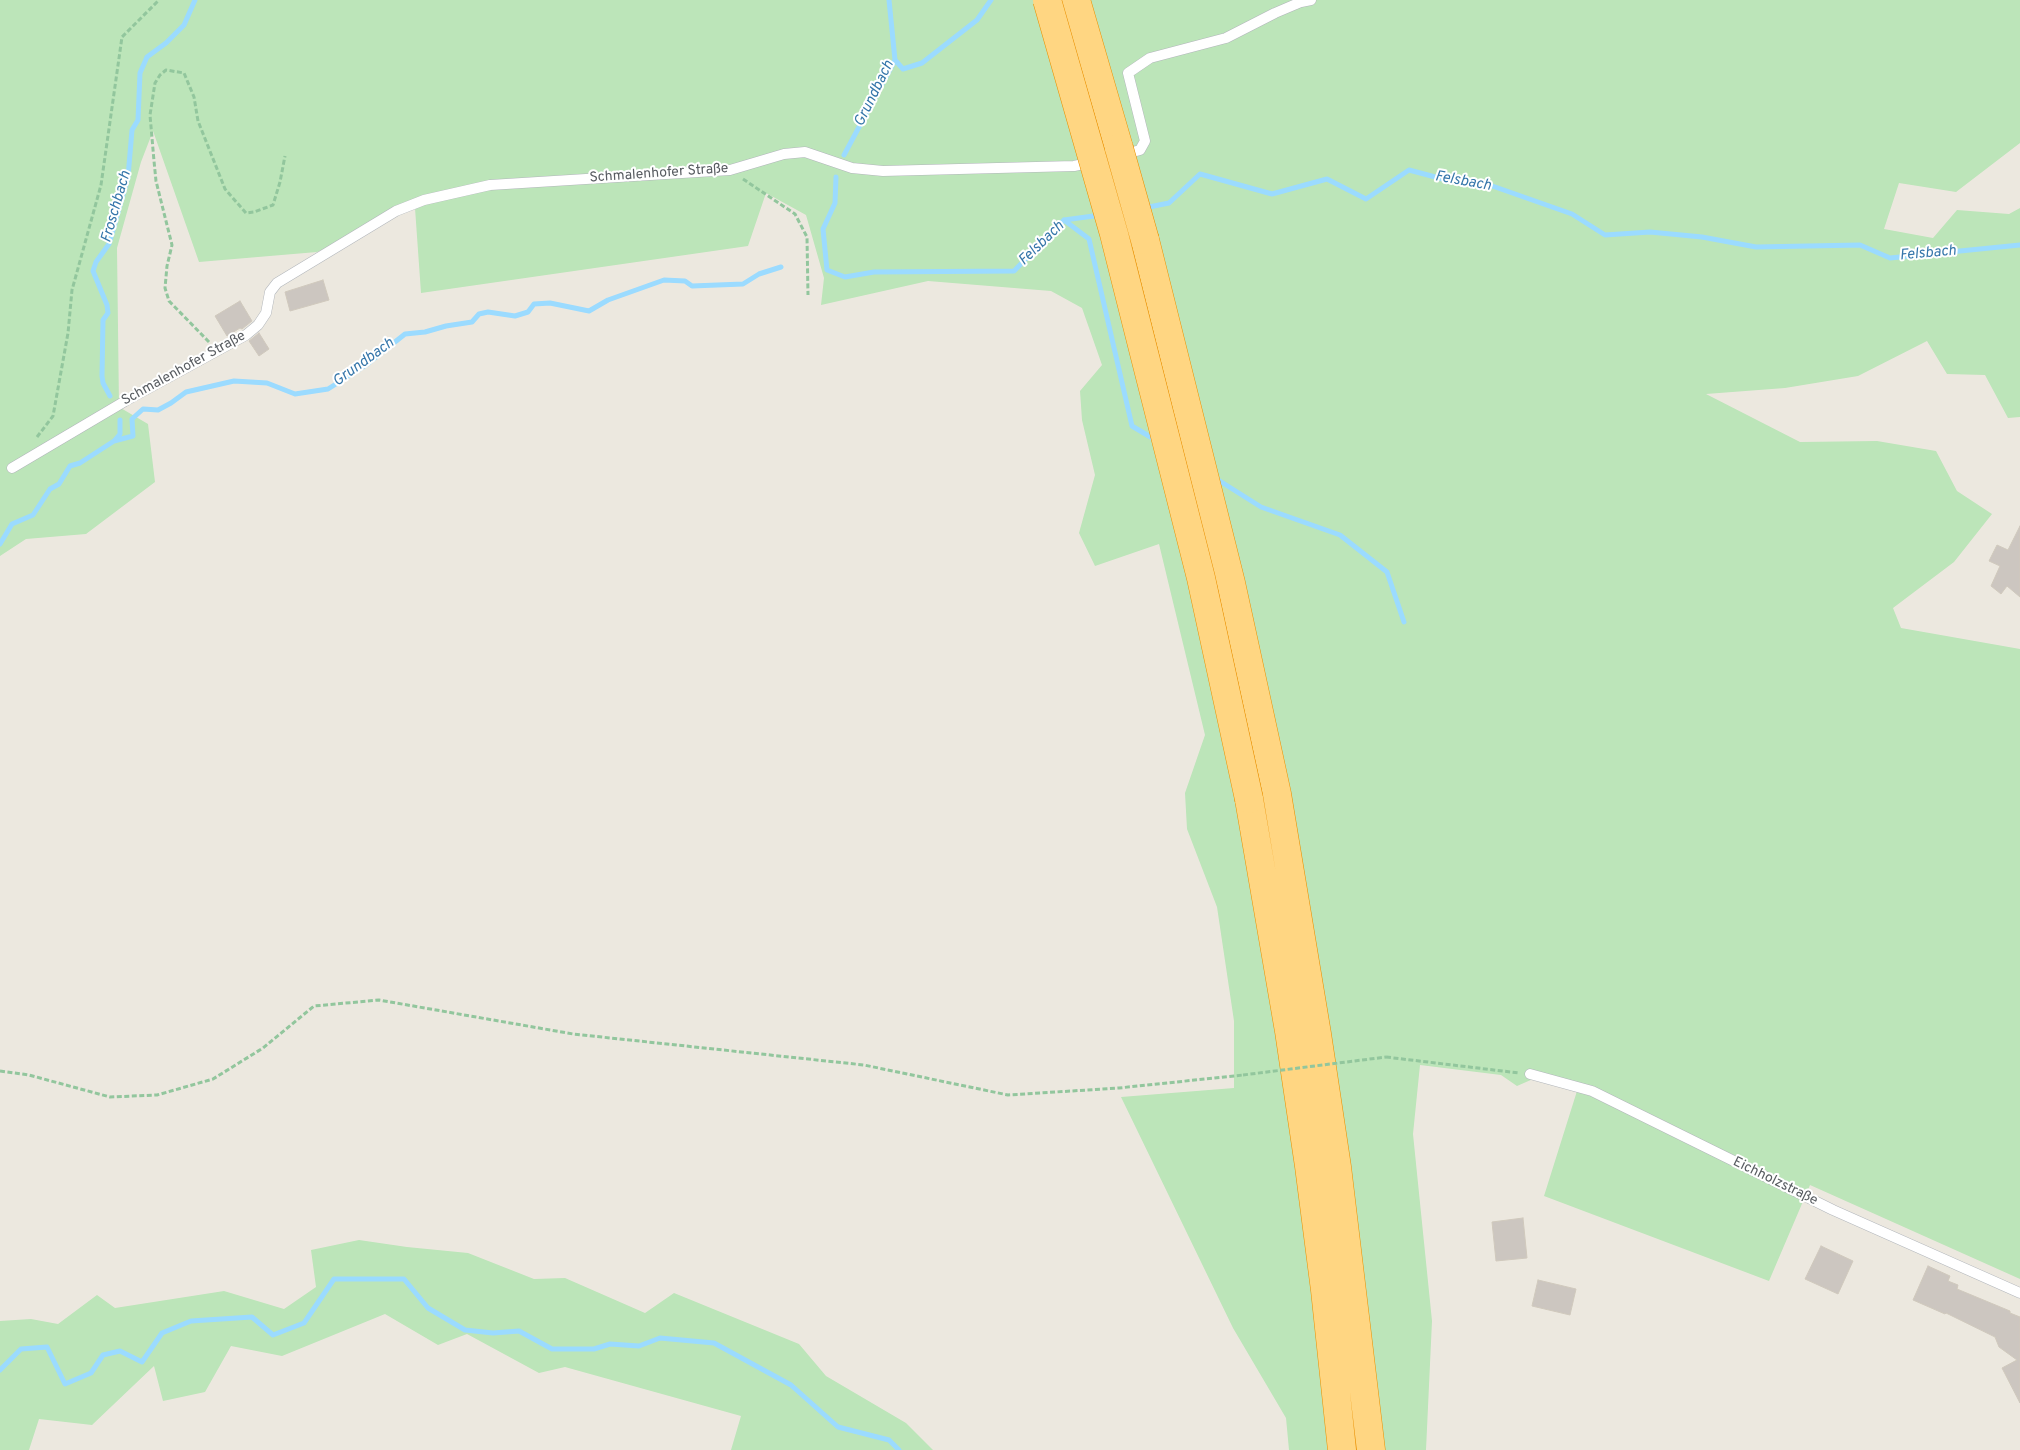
<!DOCTYPE html>
<meta charset="utf-8">
<style>
body{margin:0}
canvas{display:block;background:#ece8df}
</style>
<canvas width="2020" height="1450"></canvas>
<script>
const ctx = document.querySelector('canvas').getContext('2d');
ctx.lineJoin = 'round';
function fillPath(path, color) { ctx.fillStyle = color; ctx.fill(path, 'evenodd'); }
const toPath = rows => new Path2D(rows.map(r => 'M' + r).join(''));
function strokePath(path, color, width, dash) { ctx.strokeStyle = color; ctx.lineWidth = width; ctx.lineCap = dash ? 'butt' : 'round'; ctx.setLineDash(dash || []); ctx.stroke(path); }
function drawText(font, color, halo, rows, align = 'center') {
  ctx.font = font + ' Overpass,sans-serif'; ctx.lineWidth = 4; ctx.setLineDash([]); ctx.textBaseline = 'middle'; ctx.strokeStyle = halo; ctx.fillStyle = color; for (const [text, x, y, turn = 0] of rows) {
    ctx.save(); ctx.translate(x, y); ctx.rotate((+turn || 0) * Math.PI / 180); ctx.textAlign = isNaN(turn) ? turn : align; if (halo) ctx.strokeText(text, 0, 0); ctx.fillText(text, 0, 0); ctx.restore();
  }
}
const green = toPath([
 [0,0,2020,0,2020,143,1956,192,1899,183,1884,229,1933,238,1957,210,2009,214,2020,208,2020,417,2008,418,1985,375,1947,374,1927,341,1858,376,1785,388,1706,394,1800,442,1877,441,1936,451,1957,491,1992,514,1954,562,1893,608,1901,628,2020,649,2020,1279,1810,1185,1769,1281,1544,1196,1577,1091,1533,1079,1517,1086,1501,1075,1420,1065,1413,1134,1432,1321,1426,1450,1289,1450,1286,1418,1233,1328,1121,1097,1234,1088,1234,1021,1217,907,1187,829,1185,793,1205,735,1159,544,1095,566,1079,533,1095,475,1082,420,1080,391,1102,365,1082,308,1051,291,928,281,821,305,824,278,806,215,766,193,748,246,421,293,415,208,317,252,199,262,153,131,141,162,117,248,119,407,148,424,155,482,86,534,26,539,0,556],
 [359,1240,407,1247,468,1253,534,1279,565,1278,645,1313,674,1293,799,1344,826,1376,906,1423,933,1450,731,1450,741,1416,565,1367,539,1373,467,1334,438,1345,385,1314,282,1356,231,1346,205,1392,163,1401,154,1366,92,1425,39,1419,29,1450,0,1450,0,1321,31,1319,58,1324,97,1295,115,1308,224,1291,284,1309,316,1287,311,1250]
]);
const stream = toPath([
 [895,60,903,69,922,63,977,20,991,0],
 [844,155,895,60,889,0],
 [836,177,835,203,823,229,827,270,845,277,874,272,1014,271,1064,220,1101,215],
 [1144,208,1169,203,1200,174,1272,194,1327,179,1366,199,1409,170,1454,182,1481,182,1572,214,1605,235,1650,232,1702,237,1756,247,1860,245,1890,258,2020,245],
 [1064,220,1089,239,1132,426,1157,441],
 [110,396,103,383,102,376,103,320,108,313,107,305,93,271,96,262,109,244,128,177,132,130,138,120,140,73,147,57,166,43,184,25,195,0],
 [115,440,120,434,120,420],
 [1215,478,1261,507,1340,535,1387,572,1404,622],
 [0,544,12,524,33,515,50,489,59,484,70,466,80,463,114,441,133,436,132,419,143,409,158,410,171,403,186,392,234,381,267,383,295,394,328,389,366,365,405,334,425,332,446,326,472,322,479,314,488,312,515,316,528,312,534,304,550,303,589,311,608,300,664,280,685,281,692,286,743,284,759,274,781,267],
 [0,1370,21,1349,47,1347,65,1384,91,1373,103,1355,120,1351,142,1362,162,1333,191,1321,252,1317,273,1335,304,1323,334,1279,404,1279,428,1308,465,1330,493,1333,519,1331,552,1349,594,1349,610,1344,639,1346,660,1338,714,1343,791,1385,838,1427,889,1440,899,1450]
]);
const building = toPath([
 [323,280,329,300,290,311,285,292,323,280],
 [240,301,252,321,242,329,240,328,227,336,215,316,240,301],
 [259,333,269,349,259,356,249,341,259,333],
 [2020,526,2020,597,2007,586,2001,594,1991,586,2000,566,1989,561,1997,545,2008,550,2020,526],
 [1523,1218,1527,1258,1496,1261,1492,1222,1523,1218],
 [1821,1246,1853,1261,1838,1294,1805,1279,1821,1246],
 [1928,1266,1950,1276,1948,1281,1958,1285,1957,1289,2010,1311,2010,1313,2020,1317,2020,1403,2002,1368,2017,1360,1999,1347,1995,1337,1946,1313,1945,1314,1913,1300,1928,1266],
 [1538,1280,1576,1289,1570,1315,1532,1306,1538,1280]
]);
const path = toPath([
 [743,179,795,214,807,237,808,295],
 [209,342,169,301,165,288,167,266,172,245,156,181,154,161,150,115,155,83,160,75,166,70,184,73,194,97,198,121,225,189,246,213,254,212,273,205,280,182,285,156],
 [37,437,53,416,68,333,72,290,101,185,122,37,159,0],
 [1386,1057,1519,1073],
 [0,1071,29,1075,110,1097,157,1095,213,1079,263,1048,314,1006,379,1000,573,1034,864,1065,1008,1095,1119,1088,1243,1075]
]);
const lane = toPath([
 [1122,155,1140,150,1145,141,1128,73,1150,58,1226,38,1275,13,1301,2,1311,0],
 [12,468,127,400,246,335,258,325,266,313,270,292,277,283,396,211,424,200,490,185,730,170,784,154,805,152,852,168,883,171,1074,166,1093,162],
 [1530,1074,1592,1091,1833,1210,2020,1293]
]);
const highway = toPath([
 [1076,0,1119,148],
 [1145,240,1231,583,1277,794,1317,1034,1337,1167,1371,1450],
 [1249,799,1289,1031,1309,1166,1325,1290,1342,1450]
]);
const pathBridge = toPath([
 [1243,1075,1386,1057]
]);
const highwayBridge = toPath([
 [1047,0,1114,234,1143,349,1201,578,1249,799],
 [1119,148,1145,240]
]);
const streetNames = [
 ["Schmalenhofer Straße",659,174,-4],
 ["Schmalenhofer Straße",184,369,-29],
 ["Eichholzstraße",1775,1182,26]
];
const waterNames = [
 ["Grundbach",875,94,-64],
 ["Felsbach",1463,182,10],
 ["Froschbach",117,207,-74],
 ["Felsbach",1042,244,-44],
 ["Felsbach",1928,254,-5],
 ["Grundbach",364,363,-36]
];
fillPath(green, '#bce5b9');
strokePath(stream, '#9bdbff', 5);
fillPath(building, '#ccc6c0');
strokePath(building, '#d0c9bd', 1);
strokePath(lane, '#b2b6bb', 11);
strokePath(highway, '#ea9000', 29);
strokePath(path, '#92c69d', 3, [5, 2.5]);
strokePath(lane, '#fff', 10);
strokePath(highway, '#ffd682', 28);
strokePath(highwayBridge, '#ea9000', 29, []);
strokePath(pathBridge, '#92c69d', 3, [5, 2.5]);
strokePath(highwayBridge, '#ffd682', 28);
drawText('14px', '#585c61', '#fff', streetNames);
drawText('italic 15px', '#3576aa', '#fff', waterNames);
</script>
